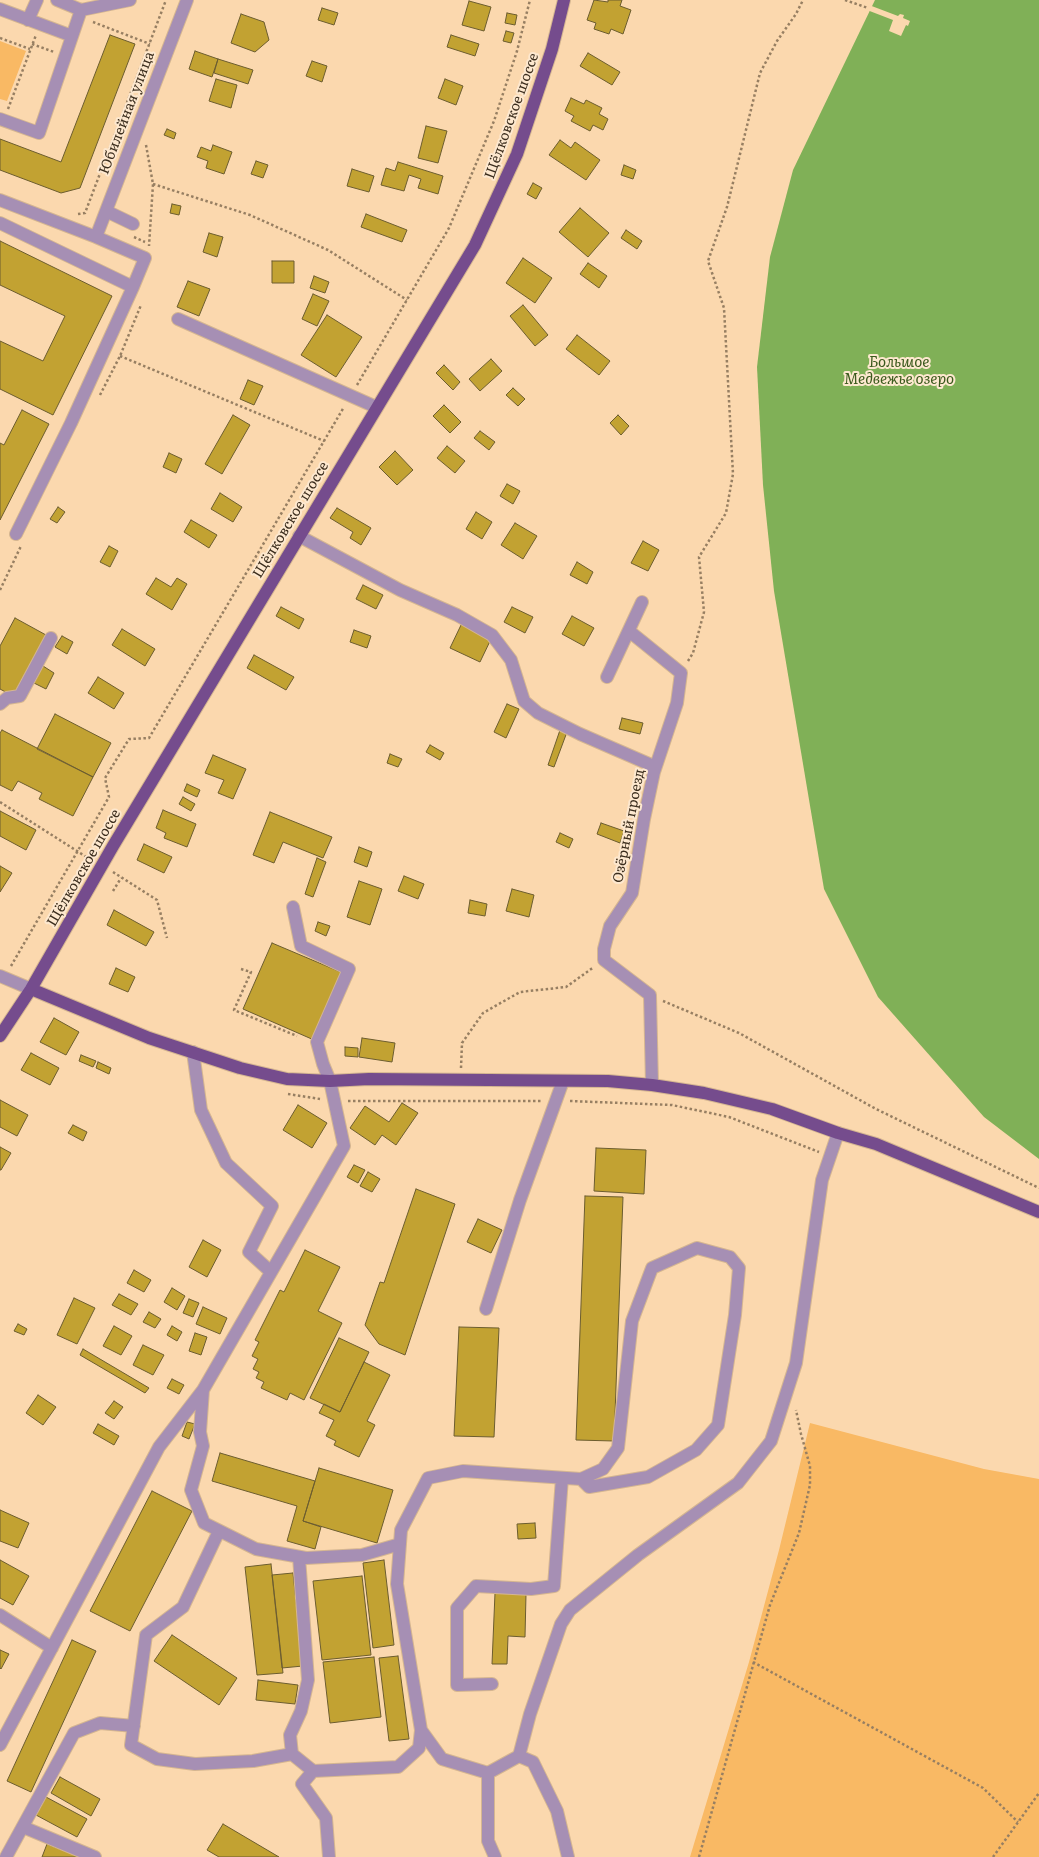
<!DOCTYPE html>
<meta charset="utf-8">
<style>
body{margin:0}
canvas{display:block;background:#fbd8ae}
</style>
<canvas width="1039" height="1857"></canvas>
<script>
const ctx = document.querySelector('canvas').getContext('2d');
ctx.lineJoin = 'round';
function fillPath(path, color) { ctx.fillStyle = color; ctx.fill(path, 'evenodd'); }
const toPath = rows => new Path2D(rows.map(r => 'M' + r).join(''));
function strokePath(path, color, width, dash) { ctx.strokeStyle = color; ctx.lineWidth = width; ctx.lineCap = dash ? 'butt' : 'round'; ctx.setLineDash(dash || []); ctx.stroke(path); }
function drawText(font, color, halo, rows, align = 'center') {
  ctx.font = font + ' Literata,serif'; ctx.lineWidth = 4; ctx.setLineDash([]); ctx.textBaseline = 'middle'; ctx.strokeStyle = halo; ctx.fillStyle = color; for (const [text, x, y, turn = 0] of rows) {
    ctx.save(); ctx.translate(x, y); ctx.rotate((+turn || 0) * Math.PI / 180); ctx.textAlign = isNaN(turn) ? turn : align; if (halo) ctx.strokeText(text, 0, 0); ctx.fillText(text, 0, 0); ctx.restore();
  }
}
const green = toPath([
 [0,41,26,51,7,101,0,99],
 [810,1423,984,1469,1039,1479,1039,1857,690,1857,749,1662,779,1550]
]);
const water = toPath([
 [875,0,1039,0,1039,1159,984,1117,878,997,824,889,774,591,763,485,757,367,770,257,793,170]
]);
const pier = toPath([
 [869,5,898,16,900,14,904,15,903,18,910,21,908,26,906,25,901,36,889,31,893,20,867,10]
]);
const building = toPath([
 [594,0,608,2,608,0,622,0,620,6,631,10,623,34,611,29,609,34,594,29,596,23,587,20,594,0],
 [469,1,491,7,484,31,462,25,469,1],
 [322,8,338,13,334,25,318,20,322,8],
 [507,13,517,15,515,25,505,23,507,13],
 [241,14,264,22,269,40,255,52,231,43,241,14],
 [506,31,514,33,511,43,503,41,506,31],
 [110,35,135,44,80,188,61,193,0,170,0,139,61,162,110,35],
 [451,35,479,44,475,56,447,47,451,35],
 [195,51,218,59,212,77,189,69,195,51],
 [588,53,620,72,612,85,580,66,588,53],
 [218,59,253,70,248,84,214,73,218,59],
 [312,61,327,66,322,82,306,76,312,61],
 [216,79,237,85,231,108,209,101,216,79],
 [445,79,463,86,456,105,438,98,445,79],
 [571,98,584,104,586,100,602,108,599,114,608,119,603,130,593,125,590,131,571,121,574,116,565,111,571,98],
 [426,126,447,131,438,163,418,158,426,126],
 [167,129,176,133,174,139,164,135,167,129],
 [560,140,571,148,575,142,600,160,586,180,549,155,560,140],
 [213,145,232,152,224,174,206,168,208,161,197,157,201,147,211,151,213,145],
 [256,161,268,165,263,178,251,174,256,161],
 [398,162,443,176,438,194,418,188,421,179,409,175,404,191,381,185,386,168,395,171,398,162],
 [624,165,636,170,633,179,621,175,624,165],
 [352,169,374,176,369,192,347,186,352,169],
 [533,183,542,188,536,199,527,194,533,183],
 [172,204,181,206,179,215,170,213,172,204],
 [580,208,609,233,588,257,559,232,580,208],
 [366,214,407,230,402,242,361,227,366,214],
 [626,230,642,241,637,249,621,238,626,230],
 [209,233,223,237,217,257,203,252,209,233],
 [0,241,112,296,53,415,0,389,0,341,43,361,65,316,0,285,0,241],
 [523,258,552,278,535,303,506,283,523,258],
 [272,261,294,261,294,283,272,283,272,261],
 [588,263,607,276,599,288,580,274,588,263],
 [314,276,329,282,325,293,310,288,314,276],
 [188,281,210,289,199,316,177,307,188,281],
 [313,294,329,301,317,326,302,319,313,294],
 [523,305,548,335,535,346,510,316,523,305],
 [327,315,362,337,336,377,301,355,327,315],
 [577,335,610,361,599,375,566,349,577,335],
 [491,359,502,371,480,391,469,379,491,359],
 [444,365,460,382,453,390,436,373,444,365],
 [248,380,263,386,254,405,240,399,248,380],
 [513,388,525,399,518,406,506,395,513,388],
 [444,405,461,422,450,433,433,416,444,405],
 [22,410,49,424,0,520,0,443,4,445,22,410],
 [233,415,250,425,222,474,205,464,233,415],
 [618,415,629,426,621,435,610,423,618,415],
 [480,431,495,442,489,450,474,438,480,431],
 [447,446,465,461,455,473,437,458,447,446],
 [395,451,413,470,397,485,379,467,395,451],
 [169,453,182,459,176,473,163,467,169,453],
 [507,484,520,491,513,504,500,496,507,484],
 [220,493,242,507,233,522,211,509,220,493],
 [58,507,65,512,57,523,50,519,58,507],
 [337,508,371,528,361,545,350,538,353,532,330,518,337,508],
 [476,512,492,522,482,539,466,529,476,512],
 [191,520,217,535,209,548,184,532,191,520],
 [515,523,537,536,523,559,501,545,515,523],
 [643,541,659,550,648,571,631,563,643,541],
 [109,546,118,551,110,567,100,562,109,546],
 [577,562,593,572,587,584,570,575,577,562],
 [156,578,171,587,177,578,187,584,172,610,146,594,156,578],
 [363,585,383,595,376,609,356,599,363,585],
 [281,607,304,619,299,629,276,616,281,607],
 [512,607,533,617,525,633,504,622,512,607],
 [572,616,594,628,584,646,562,634,572,616],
 [15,618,46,635,13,696,0,689,0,646,15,618],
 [462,623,492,637,480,662,450,648,462,623],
 [122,629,155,649,145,666,112,645,122,629],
 [354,630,371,636,367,648,350,642,354,630],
 [62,636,73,642,67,654,55,647,62,636],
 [254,655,294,677,286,690,247,668,254,655],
 [43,666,54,673,46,689,34,683,43,666],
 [98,677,124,693,114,709,88,693,98,677],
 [507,704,519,709,506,738,494,732,507,704],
 [55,714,111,743,93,777,37,749,55,714],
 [622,718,643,723,640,734,619,729,622,718],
 [2,730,93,777,73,816,39,799,42,793,18,781,12,791,0,785,0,733,2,730],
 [560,730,567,732,554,767,548,765,560,730],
 [430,745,444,753,440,760,426,752,430,745],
 [390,754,402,759,398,767,387,763,390,754],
 [213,755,246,769,233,799,218,793,224,780,205,773,213,755],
 [187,784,200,790,197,797,184,791,187,784],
 [183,797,195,804,191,811,179,804,183,797],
 [163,810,196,824,187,847,164,838,166,833,156,828,163,810],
 [0,811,36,830,26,850,0,836,0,811],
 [270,812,332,837,323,858,283,842,274,863,253,855,270,812],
 [601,823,624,831,620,843,597,834,601,823],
 [560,833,573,839,569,848,556,842,560,833],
 [144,844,172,857,164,873,137,860,144,844],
 [359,847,372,852,367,867,354,862,359,847],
 [317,858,326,862,313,897,305,894,317,858],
 [0,866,12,873,0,892,0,866],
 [404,876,424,884,418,899,398,891,404,876],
 [359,881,382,889,370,925,347,917,359,881],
 [512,889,534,895,529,917,506,911,512,889],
 [470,900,487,904,485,916,468,913,470,900],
 [114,910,154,932,146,946,107,925,114,910],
 [318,922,330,926,326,936,315,931,318,922],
 [272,943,343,973,314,1040,243,1009,272,943],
 [116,968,135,977,128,992,109,984,116,968],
 [54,1018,79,1032,66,1055,40,1042,54,1018],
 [362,1038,395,1043,392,1062,359,1057,362,1038],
 [345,1047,358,1048,358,1057,345,1056,345,1047],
 [31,1053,59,1068,50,1085,21,1070,31,1053],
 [81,1055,96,1061,93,1067,79,1061,81,1055],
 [98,1062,111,1068,109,1074,96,1068,98,1062],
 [0,1100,28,1115,17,1136,0,1127,0,1100],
 [402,1103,418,1113,396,1145,382,1135,375,1145,350,1128,365,1106,389,1122,402,1103],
 [298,1105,327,1123,312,1148,283,1130,298,1105],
 [73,1125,87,1132,83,1141,68,1133,73,1125],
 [0,1147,11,1153,1,1170,0,1170,0,1147],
 [596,1148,646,1150,644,1194,594,1191,596,1148],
 [354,1165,365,1170,358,1183,347,1177,354,1165],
 [368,1172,380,1179,372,1192,360,1186,368,1172],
 [416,1189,455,1204,405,1355,379,1344,365,1325,380,1282,384,1283,416,1189],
 [585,1196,623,1197,614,1441,576,1440,585,1196],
 [478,1219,502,1230,491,1253,467,1242,478,1219],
 [203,1240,221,1250,207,1277,189,1267,203,1240],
 [305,1250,340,1267,318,1311,342,1323,304,1400,290,1393,287,1400,261,1388,264,1382,256,1378,259,1372,253,1369,258,1359,252,1356,259,1342,255,1340,280,1290,284,1292,305,1250],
 [134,1270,151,1280,144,1292,127,1283,134,1270],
 [172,1288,185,1296,177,1310,164,1302,172,1288],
 [119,1294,138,1304,131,1315,112,1305,119,1294],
 [74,1298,95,1308,77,1344,57,1335,74,1298],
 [189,1299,199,1303,193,1317,183,1313,189,1299],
 [203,1307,227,1318,220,1334,196,1324,203,1307],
 [149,1312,161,1319,155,1328,143,1322,149,1312],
 [18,1324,27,1329,24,1335,14,1331,18,1324],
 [114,1326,132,1336,121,1355,103,1346,114,1326],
 [172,1326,182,1332,177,1341,167,1335,172,1326],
 [459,1327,499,1328,494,1437,454,1436,459,1327],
 [195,1333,207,1337,201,1355,189,1351,195,1333],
 [339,1338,369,1352,340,1412,310,1398,339,1338],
 [143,1345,164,1355,153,1375,133,1365,143,1345],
 [83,1349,149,1388,145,1393,80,1355,83,1349],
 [364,1362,390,1375,367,1421,375,1425,359,1457,334,1445,336,1441,326,1436,334,1420,319,1413,324,1404,340,1412,364,1362],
 [172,1379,184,1385,179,1394,167,1388,172,1379],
 [38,1395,56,1407,43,1425,26,1413,38,1395],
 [114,1401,123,1407,114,1419,105,1413,114,1401],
 [187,1422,195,1424,189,1439,182,1436,187,1422],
 [98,1424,119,1436,114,1445,93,1433,98,1424],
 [220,1453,315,1481,303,1521,321,1527,315,1549,287,1541,297,1506,212,1481,220,1453],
 [319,1468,393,1490,377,1543,303,1521,319,1468],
 [152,1491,192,1511,130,1631,90,1611,152,1491],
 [0,1510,29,1523,18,1548,0,1541,0,1510],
 [535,1523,536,1538,518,1539,517,1524,535,1523],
 [0,1560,29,1576,13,1605,0,1598,0,1560],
 [384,1560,394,1645,373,1648,363,1563,384,1560],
 [271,1564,283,1673,257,1675,245,1567,271,1564],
 [293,1573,303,1666,282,1668,272,1575,293,1573],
 [362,1576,371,1655,322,1660,313,1581,362,1576],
 [495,1593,526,1594,525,1637,508,1636,507,1664,492,1664,495,1593],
 [172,1635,237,1678,219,1705,154,1661,172,1635],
 [72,1640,96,1651,31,1792,7,1781,72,1640],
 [0,1650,9,1654,1,1669,0,1668,0,1650],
 [398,1656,409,1739,389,1741,379,1658,398,1656],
 [374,1657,381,1717,330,1723,323,1662,374,1657],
 [258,1680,298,1685,295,1704,256,1700,258,1680],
 [60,1777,100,1799,91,1816,51,1793,60,1777],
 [46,1797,87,1819,77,1837,36,1815,46,1797],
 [223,1824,279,1857,219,1857,207,1850,223,1824],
 [47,1844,81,1857,42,1857,47,1844]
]);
const path = toPath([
 [845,0,868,8],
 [93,22,150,44],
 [0,38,30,49],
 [32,44,54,52],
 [8,109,36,35],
 [146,145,153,184,149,246],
 [153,184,250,215,328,250,407,300],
 [78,214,85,213,166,0],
 [134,237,145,242],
 [120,356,324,441],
 [357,385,449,228,494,121,517,51,530,0],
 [100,395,120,356,141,305],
 [0,590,21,546],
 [688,661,693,653,704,612,699,557,726,513,733,474,724,308,708,261,727,207,760,73,777,41,796,14,803,0],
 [0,802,88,858],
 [113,872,157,900,167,938],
 [113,891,121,878],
 [11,966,109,797,105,778,129,739,149,738,344,407],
 [241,969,251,972,234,1010,297,1036],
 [663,1001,739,1033,876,1109,1039,1188],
 [461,1068,462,1043,483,1013,520,992,566,987,594,967],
 [288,1094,320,1099],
 [348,1101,542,1101],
 [570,1101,672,1105,729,1117,819,1152],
 [753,1662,983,1788,1018,1822],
 [699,1857,770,1605,799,1533,810,1485,810,1466,801,1434,796,1410],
 [993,1857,1039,1793]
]);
const minor = toPath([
 [57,0,81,10],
 [0,9,72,36],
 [28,20,37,0],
 [0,119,39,133,81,10,130,0],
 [0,200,96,237,145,258,133,287],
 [106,211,133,224],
 [0,223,133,287,71,423,16,534],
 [96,237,187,0],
 [178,319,376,407],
 [299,536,400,590,457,615,492,635,511,660,524,701,538,713,580,734,649,764,654,772],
 [629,631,681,673,677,703,654,772,644,819,632,893,610,926,604,949,604,960,650,995,652,1085],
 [607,677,642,602],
 [0,704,7,698,20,696,51,638],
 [0,976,31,989],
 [193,1052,201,1110,226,1163,272,1206,249,1252,271,1272],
 [486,1309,520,1200,563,1081],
 [203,1390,200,1432,203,1446,191,1490,204,1523,256,1549,306,1558,362,1555,400,1544],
 [581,1479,589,1487,648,1477,696,1450,718,1425,735,1315,739,1268,730,1257,697,1248,652,1268,632,1321,618,1448,603,1469,581,1479,463,1471,428,1478,401,1530,397,1584,421,1730,442,1759,488,1773,519,1756,530,1714,561,1624,570,1610,638,1555,738,1483,771,1441,796,1363,822,1180,838,1133],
 [219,1531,183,1607,146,1635,131,1745,157,1759,195,1764,253,1761,292,1754],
 [299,1557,308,1680,301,1711,290,1735,292,1754,313,1771,398,1767,419,1748,421,1730],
 [0,1615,52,1648],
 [492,1684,457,1685,457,1608,476,1586,531,1589,554,1586,562,1478],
 [0,1745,159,1447,203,1390,344,1146,330,1081,323,1064,317,1042,349,969,301,946,293,907],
 [519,1756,533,1762,557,1811,568,1857],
 [313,1771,302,1784,326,1818,329,1857],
 [488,1773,488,1841,495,1857],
 [23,1827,95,1857],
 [6,1857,74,1733,100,1723,134,1726]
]);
const major = toPath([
 [31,989,149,1038,240,1068,287,1079,330,1081,369,1079,608,1081,652,1085,704,1093,772,1109,838,1133,876,1144,1039,1212],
 [0,1036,31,989,113,846,475,245,517,154,552,49,564,0]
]);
const streetNames = [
 ["Юбилейная улица",127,113,-69],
 ["Щёлковское шоссе",512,116,-70],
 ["Щёлковское шоссе",291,520,-59],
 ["Озёрный проезд",629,826,-79],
 ["Щёлковское шоссе",84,868,-60]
];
const waterNames = [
 ["Большое",899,363],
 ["Медвежье озеро",899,380]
];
fillPath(green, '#f9b964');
fillPath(water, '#80b057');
fillPath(pier, '#fbd8ae');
fillPath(building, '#c2a232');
strokePath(building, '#6c5d2f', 1);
strokePath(minor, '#d5b691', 14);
strokePath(major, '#d5b691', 14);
strokePath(path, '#977f62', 2.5, [2.5, 2.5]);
strokePath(minor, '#a68fb4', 12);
strokePath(major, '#754c8d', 12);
drawText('14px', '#3b2d1d', '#fde8cf', streetNames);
drawText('italic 15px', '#3b5a1d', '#fde8cf', waterNames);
</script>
